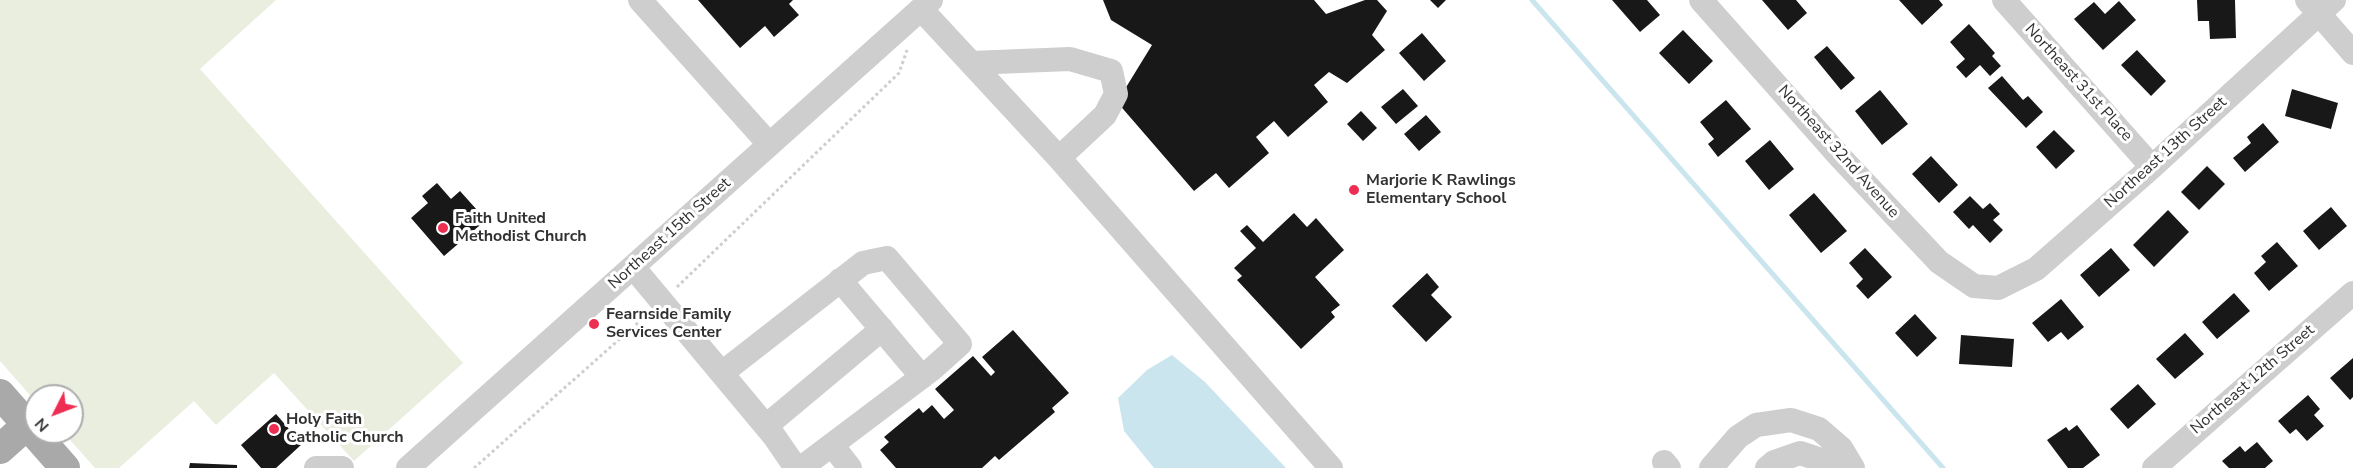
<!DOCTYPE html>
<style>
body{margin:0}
#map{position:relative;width:2353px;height:468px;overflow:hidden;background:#fff;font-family:"Nunito Sans",sans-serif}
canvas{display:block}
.north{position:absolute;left:24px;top:384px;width:60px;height:60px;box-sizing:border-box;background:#fff;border:2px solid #adadad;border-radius:50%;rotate:228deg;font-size:16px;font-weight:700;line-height:24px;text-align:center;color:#313131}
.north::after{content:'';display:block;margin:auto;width:21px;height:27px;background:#ed2e52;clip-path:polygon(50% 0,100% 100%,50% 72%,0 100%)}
</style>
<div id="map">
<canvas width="2353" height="468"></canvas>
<div class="north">N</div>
</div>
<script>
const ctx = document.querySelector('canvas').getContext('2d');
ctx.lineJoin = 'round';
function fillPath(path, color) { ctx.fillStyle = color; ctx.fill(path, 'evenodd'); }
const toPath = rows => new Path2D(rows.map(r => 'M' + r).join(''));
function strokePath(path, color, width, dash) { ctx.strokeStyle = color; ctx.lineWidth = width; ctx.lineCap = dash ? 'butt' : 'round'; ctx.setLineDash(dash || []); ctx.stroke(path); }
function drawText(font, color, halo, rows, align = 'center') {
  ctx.font = font + ' "Nunito Sans",sans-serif'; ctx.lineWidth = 6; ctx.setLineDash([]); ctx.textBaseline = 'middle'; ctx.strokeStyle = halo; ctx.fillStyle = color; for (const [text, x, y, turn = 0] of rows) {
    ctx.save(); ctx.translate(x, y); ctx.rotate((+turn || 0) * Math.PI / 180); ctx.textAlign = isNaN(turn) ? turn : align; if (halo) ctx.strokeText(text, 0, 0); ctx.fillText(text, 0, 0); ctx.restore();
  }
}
const green = toPath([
 [0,0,276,0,200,69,463,363,354,461,274,373,216,425,194,401,119,468,95,468,63,432,72,432,72,396,36,396,36,402,0,361]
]);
const water = toPath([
 [1172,355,1205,382,1286,468,1154,468,1124,431,1118,398,1147,370]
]);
const stream = toPath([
 [1532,0,1943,468]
]);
const building = toPath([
 [698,0,793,0,789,4,799,15,774,37,765,26,740,48],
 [1103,0,1314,0,1326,14,1365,0,1377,0,1387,11,1372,35,1385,50,1347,83,1329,72,1314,85,1328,102,1288,137,1274,121,1256,137,1269,153,1229,188,1216,173,1194,191,1117,102,1152,45,1111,20],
 [1430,0,1446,0,1438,8],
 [1612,0,1647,0,1660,15,1640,32],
 [1762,0,1796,0,1807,13,1788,30],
 [1899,0,1939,0,1943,5,1922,25],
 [2197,0,2235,0,2236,38,2210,39,2209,21,2198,21],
 [2119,1,2136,20,2103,50,2074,19,2094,2,2105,14],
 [1969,24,1995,53,1992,56,2001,66,1990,76,1980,65,1966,78,1956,67,1965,59,1950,42],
 [1683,30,1713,61,1689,84,1659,53],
 [1422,33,1446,61,1424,81,1399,53],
 [1827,46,1855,78,1841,90,1814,57],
 [2137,50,2166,81,2151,96,2121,65],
 [2002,76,2023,100,2028,96,2043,112,2026,128,1988,88],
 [1403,89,1418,106,1396,124,1381,107],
 [2292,89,2338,103,2331,129,2285,116],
 [1880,90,1908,124,1882,145,1855,111],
 [1726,100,1751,129,1718,157,1708,144,1714,139,1700,122],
 [1361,111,1377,128,1363,141,1347,124],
 [1426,115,1441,132,1419,151,1404,134],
 [2263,123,2279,142,2245,172,2233,158,2251,143,2247,137],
 [2054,130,2075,151,2056,169,2036,147],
 [1770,140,1794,169,1769,190,1745,161],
 [1931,156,1958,185,1939,203,1912,174],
 [2207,166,2225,184,2199,210,2181,192],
 [437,183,451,199,460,191,486,220,444,256,411,218,428,203,422,196],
 [1814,193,1847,231,1821,253,1789,215],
 [1970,196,1983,209,1990,203,2000,214,1993,220,2003,230,1990,243,1973,225,1969,229,1953,212],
 [2331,207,2347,226,2319,250,2303,231],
 [2168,210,2189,232,2154,267,2133,245],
 [1294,213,1307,227,1316,218,1344,250,1315,277,1340,305,1331,312,1335,317,1301,349,1237,280,1242,276,1234,268,1256,248,1240,231,1247,225,1263,242],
 [2277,242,2298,266,2269,291,2254,273,2266,262,2261,256],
 [1865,248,1892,277,1868,299,1856,286,1863,279,1849,263],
 [2111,248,2130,270,2099,297,2080,275],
 [1427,273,1439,287,1431,295,1452,317,1426,342,1392,306],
 [2234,293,2250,311,2217,339,2202,322],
 [2061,299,2084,327,2068,340,2061,332,2048,342,2032,323],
 [1915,314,1937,338,1917,357,1895,333],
 [1013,330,1069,393,1052,408,1055,412,999,460,995,456,982,468,896,468,880,450,889,442,884,437,919,408,923,413,932,405,944,419,954,410,935,389,973,356,991,376,995,372,982,357],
 [2185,333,2204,354,2175,379,2156,359],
 [1961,335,2014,339,2012,367,1959,364],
 [2353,358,2353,397,2350,400,2330,378],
 [2138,384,2156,404,2128,429,2110,409],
 [2308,395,2320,409,2314,415,2324,426,2307,441,2296,429,2290,434,2278,421],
 [276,414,302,444,276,468,261,468,241,445],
 [2077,425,2100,455,2083,468,2068,468,2047,440,2066,427,2069,431],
 [2257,442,2273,461,2265,468,2229,468,2222,461,2240,446,2245,452],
 [190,463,237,465,237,468,189,468]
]);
const path = toPath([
 [677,287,899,73,907,50],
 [474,468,648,314]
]);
const minor = toPath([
 [640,0,769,144],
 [1701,0,1840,157,1939,262,1974,286,1998,288,2036,269,2152,167,2334,0],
 [2004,0,2152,167],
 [2307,0,2353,53],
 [921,9,1059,158,1331,468],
 [971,63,1070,59,1111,71,1116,94,1105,115,1059,158],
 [633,267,774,436,796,468],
 [840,280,922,377],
 [722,373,863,263,887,258,960,344,931,370,801,468],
 [766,426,882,329],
 [832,445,850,468],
 [1664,462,1669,468],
 [316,468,342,468],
 [408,468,931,0],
 [1711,468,1738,437,1756,425,1791,420,1819,429,1841,448,1853,468],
 [1767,468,1774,462,1800,453,1818,459,1827,468],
 [2154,468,2353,293]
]);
const major = toPath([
 [0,394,65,468],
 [0,449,27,425]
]);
const markers = [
 [1354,190,6,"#ed2e52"],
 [443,228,6,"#ed2e52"],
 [594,324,6,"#ed2e52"],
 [274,429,6,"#ed2e52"]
];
const streetNames = [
 ["Northeast 31st Place",2078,83,48],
 ["Northeast 32nd Avenue",1838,152,48],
 ["Northeast 13th Street",2166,153,-42],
 ["Northeast 15th Street",670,234,-42],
 ["Northeast 12th Street",2253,380,-41]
];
const poiNames = [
 ["Marjorie K Rawlings",1366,181],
 ["Elementary School",1366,199],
 ["Faith United",455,219],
 ["Methodist Church",455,237],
 ["Fearnside Family",606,315],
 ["Services Center",606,333],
 ["Holy Faith",286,420],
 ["Catholic Church",286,438]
];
fillPath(green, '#e9eedf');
fillPath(water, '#cbe5ef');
strokePath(stream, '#cbe5ef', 5);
fillPath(building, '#181818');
strokePath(path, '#cecece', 3, [3, 3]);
strokePath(minor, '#cecece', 24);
strokePath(major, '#a9a9a9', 30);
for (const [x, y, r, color] of markers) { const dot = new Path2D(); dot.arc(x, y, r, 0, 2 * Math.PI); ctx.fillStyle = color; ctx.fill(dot); strokePath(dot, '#fff', 2); }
drawText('16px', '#313131', '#fff', streetNames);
drawText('bold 16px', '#313131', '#fff', poiNames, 'left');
</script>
